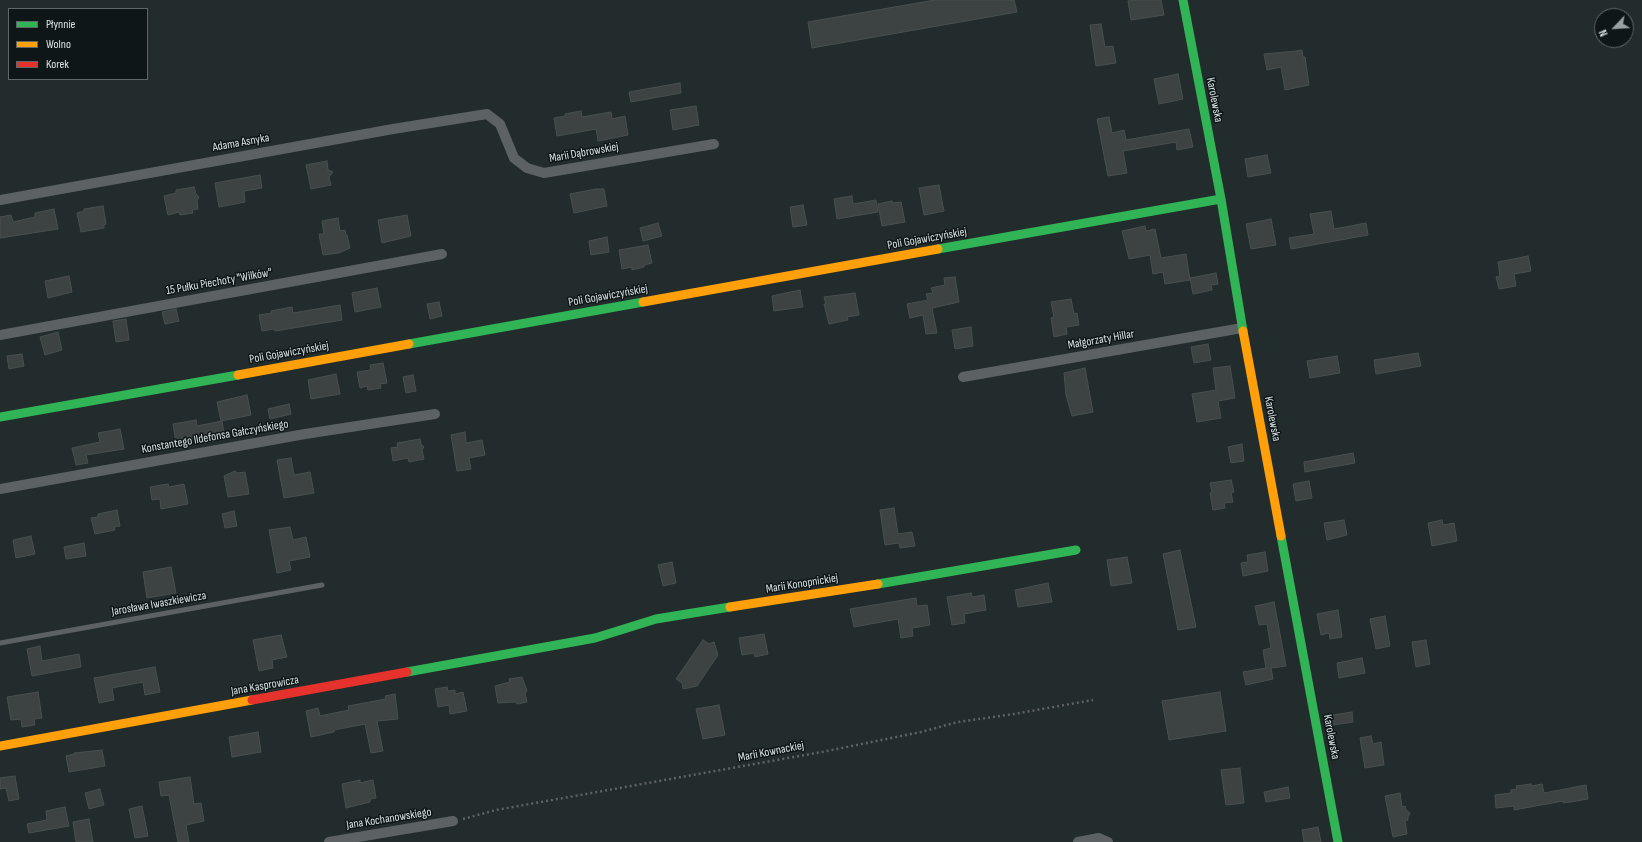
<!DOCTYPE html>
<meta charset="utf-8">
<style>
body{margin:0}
#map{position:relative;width:1642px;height:842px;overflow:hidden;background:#232c2d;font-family:"Sofia Sans Condensed",sans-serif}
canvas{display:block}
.legend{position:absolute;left:8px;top:8px;width:140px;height:72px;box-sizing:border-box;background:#0f1617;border:1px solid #5f6868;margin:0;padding:5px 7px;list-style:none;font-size:12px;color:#d8e2e2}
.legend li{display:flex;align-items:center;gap:8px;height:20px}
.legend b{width:20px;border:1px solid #5f6868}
.north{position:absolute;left:1594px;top:8px;width:40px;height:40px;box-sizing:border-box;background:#0f1617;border:1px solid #5f6868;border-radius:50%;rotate:245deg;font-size:11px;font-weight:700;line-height:16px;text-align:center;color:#d8e2e2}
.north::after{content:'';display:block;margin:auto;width:14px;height:18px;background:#99a2a3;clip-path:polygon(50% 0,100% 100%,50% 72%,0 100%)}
</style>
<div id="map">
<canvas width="1642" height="842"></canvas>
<ul class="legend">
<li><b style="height:5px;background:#30b455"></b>Płynnie</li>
<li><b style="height:5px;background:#ff9f0a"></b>Wolno</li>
<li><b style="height:5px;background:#e5322d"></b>Korek</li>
</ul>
<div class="north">N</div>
</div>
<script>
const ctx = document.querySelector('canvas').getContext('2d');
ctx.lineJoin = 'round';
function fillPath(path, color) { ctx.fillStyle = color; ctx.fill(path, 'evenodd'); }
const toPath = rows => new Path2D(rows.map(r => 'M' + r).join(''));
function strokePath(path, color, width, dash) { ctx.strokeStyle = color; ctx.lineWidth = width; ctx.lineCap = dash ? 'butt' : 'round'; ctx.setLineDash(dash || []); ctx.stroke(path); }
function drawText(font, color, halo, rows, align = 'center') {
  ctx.font = font + ' "Sofia Sans Condensed",sans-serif'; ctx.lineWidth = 3; ctx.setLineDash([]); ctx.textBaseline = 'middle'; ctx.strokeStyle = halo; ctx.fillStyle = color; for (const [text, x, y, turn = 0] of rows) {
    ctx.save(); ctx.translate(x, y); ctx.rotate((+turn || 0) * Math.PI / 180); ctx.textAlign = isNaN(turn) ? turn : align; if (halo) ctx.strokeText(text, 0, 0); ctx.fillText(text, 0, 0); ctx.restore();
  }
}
const building = toPath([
 [935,0,1014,0,1017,12,812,48,808,22,935,0],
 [1136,0,1161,0,1164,15,1131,20,1128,1,1136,0],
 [1101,24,1105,47,1113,46,1116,63,1096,66,1090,25,1101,24],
 [1297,51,1302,50,1303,57,1305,57,1309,85,1285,90,1281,67,1267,70,1264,54,1297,51],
 [1178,74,1183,99,1159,104,1154,79,1178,74],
 [680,83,681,93,631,102,629,92,680,83],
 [696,106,699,125,673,130,670,110,696,106],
 [581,111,582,117,611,112,612,119,625,116,628,135,598,141,596,129,557,136,554,118,565,116,565,114,581,111],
 [1109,117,1112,133,1124,130,1126,140,1189,129,1193,147,1177,150,1176,142,1123,151,1127,173,1108,176,1097,119,1109,117],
 [1267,155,1271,173,1248,177,1245,159,1267,155],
 [327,161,328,170,333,172,329,177,331,185,311,189,306,165,327,161],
 [260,175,262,188,244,191,245,202,219,207,215,183,260,175],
 [939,185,944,211,924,215,919,188,939,185],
 [194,187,196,194,199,197,197,201,198,209,192,210,193,213,180,215,179,212,168,215,164,196,176,193,176,190,194,187],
 [596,189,604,189,607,206,574,213,570,194,596,189],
 [852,196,853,204,876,200,878,212,837,219,834,199,852,196],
 [892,201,892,203,901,202,905,222,882,226,878,204,892,201],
 [803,205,807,225,793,227,790,207,803,205],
 [103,206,106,224,104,225,104,228,81,232,77,213,84,211,84,209,103,206],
 [54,209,58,229,0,238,0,217,11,215,13,222,35,217,35,213,54,209],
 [1331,211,1334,229,1366,223,1368,235,1291,249,1289,238,1314,234,1310,214,1331,211],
 [407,215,411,236,382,243,378,220,407,215],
 [338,218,340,231,345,230,346,235,347,235,350,248,339,253,323,255,319,234,324,234,322,221,338,218],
 [1271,219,1276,245,1251,249,1246,224,1271,219],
 [658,223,662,236,643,241,640,228,658,223],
 [1145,226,1146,231,1155,229,1161,258,1186,254,1190,280,1165,284,1163,272,1153,274,1150,255,1129,259,1122,231,1145,226],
 [607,237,609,252,591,255,589,241,607,237],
 [648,245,652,263,644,265,644,267,632,270,632,267,622,269,619,250,648,245],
 [1528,256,1531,271,1514,274,1516,286,1499,289,1496,277,1500,276,1498,262,1528,256],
 [1216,273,1218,284,1211,285,1212,290,1193,294,1190,278,1216,273],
 [69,276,72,292,48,298,45,281,69,276],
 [955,277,959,302,932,308,937,333,926,334,923,315,910,318,907,304,928,300,926,294,933,293,931,288,945,285,944,278,955,277],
 [377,288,381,307,355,312,352,293,377,288],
 [800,290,803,307,774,311,772,296,800,290],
 [855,293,859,315,847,317,848,320,829,324,824,304,826,304,824,297,855,293],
 [1071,299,1074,314,1077,313,1079,325,1066,327,1067,334,1054,337,1051,318,1054,317,1051,302,1071,299],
 [439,302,442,316,430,319,427,304,439,302],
 [340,305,342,320,275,331,274,329,262,331,259,315,272,313,271,311,292,307,293,313,340,305],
 [176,309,179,321,165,324,162,312,176,309],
 [126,319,129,340,116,342,113,321,126,319],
 [971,327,973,346,955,349,952,330,971,327],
 [58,332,62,350,45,355,40,337,58,332],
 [1208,344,1211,360,1194,363,1191,347,1208,344],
 [1418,353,1421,366,1376,374,1374,360,1418,353],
 [22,354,24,366,9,369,7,356,22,354],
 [1337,356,1340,373,1310,378,1307,361,1337,356],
 [383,363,387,383,380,384,381,388,368,390,367,386,360,388,357,372,371,370,370,365,383,363],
 [1230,366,1235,398,1218,401,1221,418,1197,422,1192,394,1216,390,1213,368,1230,366],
 [1085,368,1093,412,1072,416,1066,395,1064,373,1085,368],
 [336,374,340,394,311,399,308,380,336,374],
 [413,375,416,391,406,393,403,377,413,375],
 [247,395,251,415,221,421,217,402,247,395],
 [289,404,291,414,270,419,268,409,289,404],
 [196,420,197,426,222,421,225,439,204,443,203,437,176,442,173,424,196,420],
 [120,429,124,449,86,455,88,463,76,465,72,448,100,442,98,433,120,429],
 [465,432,466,443,482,440,485,455,469,458,471,469,457,471,451,435,465,432],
 [420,439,421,444,424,447,422,450,424,459,409,462,408,458,393,461,391,448,398,447,397,443,420,439],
 [1242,444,1244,461,1231,463,1228,447,1242,444],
 [1353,453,1355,463,1305,472,1304,462,1353,453],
 [291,458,294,475,310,472,314,493,284,498,277,460,291,458],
 [235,471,237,473,245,472,249,494,228,497,224,476,235,471],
 [1231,480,1234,492,1231,493,1233,502,1224,503,1225,508,1213,510,1210,493,1212,492,1210,483,1231,480],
 [1309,481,1312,498,1296,501,1293,484,1309,481],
 [168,484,169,487,184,484,188,504,161,509,160,499,152,500,150,487,168,484],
 [894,508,898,534,912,532,915,546,900,548,899,543,885,545,880,510,894,508],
 [117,510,120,526,114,527,115,530,95,534,91,518,98,517,98,514,117,510],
 [234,511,237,526,225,528,222,514,234,511],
 [1344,520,1347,535,1327,540,1324,523,1344,520],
 [1442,520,1443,525,1454,523,1457,541,1432,546,1428,523,1442,520],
 [290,527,293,540,306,537,310,557,289,561,291,570,277,573,269,530,290,527],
 [31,536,35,554,16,558,13,540,31,536],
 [84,543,86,556,66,559,64,547,84,543],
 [1180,550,1196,627,1178,630,1163,554,1180,550],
 [1265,552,1268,571,1243,576,1241,563,1248,562,1247,555,1265,552],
 [1127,557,1132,583,1111,586,1107,560,1127,557],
 [672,562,676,583,663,586,658,565,672,562],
 [171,567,176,593,147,598,143,572,171,567],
 [1048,583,1052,602,1018,607,1015,590,1048,583],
 [971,593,972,597,984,595,986,610,964,614,965,623,952,625,947,597,971,593],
 [916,598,917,606,927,605,930,625,912,628,913,636,901,638,898,619,854,627,850,609,916,598],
 [1274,602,1286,666,1271,668,1273,679,1246,685,1243,672,1266,668,1263,650,1271,648,1267,624,1259,625,1255,606,1274,602],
 [1338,610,1342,637,1330,639,1329,633,1321,635,1317,614,1338,610],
 [1385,616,1390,646,1376,649,1370,619,1385,616],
 [764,634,768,654,755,657,754,653,742,655,739,638,764,634],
 [281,635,287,657,272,660,273,668,259,671,253,640,281,635],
 [703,640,709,644,714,642,718,655,697,686,683,689,682,683,676,679,703,640],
 [1426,640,1430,664,1416,667,1412,642,1426,640],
 [40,646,42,661,79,654,81,667,32,676,27,649,40,646],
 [1362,658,1365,673,1339,678,1337,663,1362,658],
 [155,667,160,692,145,695,143,682,112,688,114,700,99,703,94,678,155,667],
 [522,677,527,691,525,693,527,702,518,704,515,702,498,703,495,686,510,682,509,679,522,677],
 [447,687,448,691,455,690,455,694,463,692,467,711,450,714,449,705,438,707,435,689,447,687],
 [38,692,42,718,34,719,35,725,22,727,21,719,11,720,7,697,38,692],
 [1220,692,1226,731,1169,740,1162,701,1220,692],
 [395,694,398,719,377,721,383,751,371,753,365,724,334,730,334,732,311,737,306,711,318,708,320,716,349,710,348,706,386,699,385,696,395,694],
 [719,705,725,735,703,739,696,709,719,705],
 [1352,712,1353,722,1333,725,1332,715,1352,712],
 [258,732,261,752,232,757,229,737,258,732],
 [1371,736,1373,744,1381,742,1384,765,1365,768,1360,738,1371,736],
 [102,750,105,766,69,772,66,756,74,754,74,753,102,750],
 [1240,768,1244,803,1226,805,1221,770,1240,768],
 [15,776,19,799,9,801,6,788,0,789,0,778,15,776],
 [190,777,194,804,201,803,204,821,186,825,189,842,178,842,169,795,161,796,159,782,190,777],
 [360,780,360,783,373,780,376,798,370,799,370,802,346,808,342,784,360,780],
 [1531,784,1532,786,1542,784,1544,793,1586,785,1588,799,1570,802,1563,803,1563,801,1514,810,1514,806,1496,808,1495,795,1511,793,1511,790,1517,789,1516,786,1531,784],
 [1288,787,1290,798,1266,802,1264,792,1288,787],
 [100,789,104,805,89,809,85,793,100,789],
 [1400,793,1402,807,1405,806,1406,810,1410,813,1408,817,1408,820,1405,821,1407,834,1393,837,1385,796,1400,793],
 [142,806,148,836,135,838,129,809,142,806],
 [65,807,69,826,29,833,27,824,47,820,46,811,65,807],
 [89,819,93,842,76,842,73,822,89,819],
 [1318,827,1321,842,1304,842,1302,830,1318,827]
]);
const path = toPath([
 [463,819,496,810,822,752,921,732,958,722,1014,714,1093,700]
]);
const lane = toPath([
 [0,643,322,585]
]);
const street = toPath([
 [0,200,393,129,487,114,500,124,514,158,527,168,544,173,714,144],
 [0,335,442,254],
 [963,377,1242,328],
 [0,489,305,434,435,414],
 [329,842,453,821],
 [1078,842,1099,838,1108,842]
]);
const fast = toPath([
 [1183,0,1221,199,1243,331],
 [938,249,1221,199],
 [409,344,643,302],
 [0,417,238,375],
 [1281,536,1338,842],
 [878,584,1076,550],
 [407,672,595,638,656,619,730,607]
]);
const slow = toPath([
 [643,302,938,249],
 [1243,331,1281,536],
 [238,375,409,344],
 [730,607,878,584],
 [0,746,252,700]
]);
const jam = toPath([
 [252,700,407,672]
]);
const streetNames = [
 ["Karolewska",1214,100,79],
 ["Adama Asnyka",241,143,-10],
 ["Marii Dąbrowskiej",584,153,-10],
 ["Poli Gojawiczyńskiej",927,239,-10],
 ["15 Pułku Piechoty \"Wilków\"",219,282,-10],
 ["Poli Gojawiczyńskiej",608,296,-10],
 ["Małgorzaty Hillar",1101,340,-10],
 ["Poli Gojawiczyńskiej",289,353,-10],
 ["Karolewska",1272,419,79],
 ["Konstantego Ildefonsa Gałczyńskiego",215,437,-10],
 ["Marii Konopnickiej",802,584,-9],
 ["Jarosława Iwaszkiewicza",159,604,-10],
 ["Jana Kasprowicza",265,686,-10],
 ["Karolewska",1331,737,79],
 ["Marii Kownackiej",771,752,-11],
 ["Jana Kochanowskiego",389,819,-9]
];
fillPath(building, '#3c4342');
strokePath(building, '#48504f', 1);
strokePath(path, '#5e6363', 2.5, [2, 3]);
strokePath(lane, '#5c6263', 5);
strokePath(street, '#5c6263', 10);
strokePath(fast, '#30b455', 9);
strokePath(slow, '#ff9f0a', 9);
strokePath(jam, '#e5322d', 9);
drawText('12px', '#d8e2e2', '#0f1617', streetNames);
</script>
